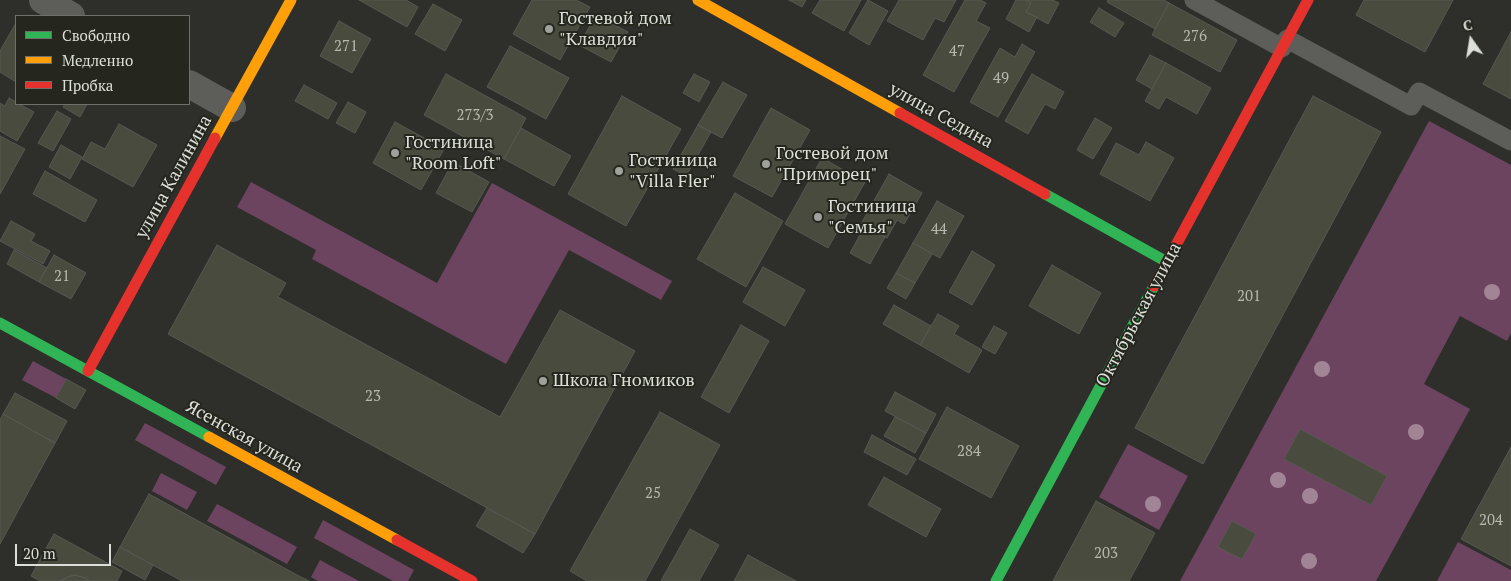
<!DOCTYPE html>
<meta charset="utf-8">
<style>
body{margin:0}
#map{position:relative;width:1511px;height:581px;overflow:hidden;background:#2e2f2a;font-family:"PT Serif",serif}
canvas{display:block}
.legend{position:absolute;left:15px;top:15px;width:175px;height:90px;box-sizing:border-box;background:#25271f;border:1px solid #6e7069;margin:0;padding:6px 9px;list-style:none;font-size:15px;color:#dcded8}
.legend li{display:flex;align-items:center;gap:10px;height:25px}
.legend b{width:25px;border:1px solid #6e7069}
.north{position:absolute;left:1446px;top:15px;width:50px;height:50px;-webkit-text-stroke:4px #25271f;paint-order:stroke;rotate:347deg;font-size:14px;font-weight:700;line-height:20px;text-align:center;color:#dcded8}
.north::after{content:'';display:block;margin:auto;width:18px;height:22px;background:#dcded8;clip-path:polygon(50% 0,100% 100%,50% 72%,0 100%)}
.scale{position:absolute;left:15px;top:544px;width:96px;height:22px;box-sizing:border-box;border:2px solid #dcded8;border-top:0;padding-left:6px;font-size:15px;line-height:18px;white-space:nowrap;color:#dcded8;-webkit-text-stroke:4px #25271f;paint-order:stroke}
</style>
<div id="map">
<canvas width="1511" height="581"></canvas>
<ul class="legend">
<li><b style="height:6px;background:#30b455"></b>Свободно</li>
<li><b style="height:6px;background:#ff9f0a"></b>Медленно</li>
<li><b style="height:6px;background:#e5322d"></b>Пробка</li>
</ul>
<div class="north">С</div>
<div class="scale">20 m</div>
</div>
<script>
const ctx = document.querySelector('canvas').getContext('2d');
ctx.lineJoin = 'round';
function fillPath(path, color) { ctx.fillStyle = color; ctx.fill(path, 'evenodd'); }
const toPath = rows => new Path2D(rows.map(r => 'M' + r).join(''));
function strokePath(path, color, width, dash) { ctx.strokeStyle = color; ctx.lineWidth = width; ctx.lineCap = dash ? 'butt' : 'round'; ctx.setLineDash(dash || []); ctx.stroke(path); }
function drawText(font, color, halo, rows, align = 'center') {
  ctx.font = font + ' "PT Serif",serif'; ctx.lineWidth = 4; ctx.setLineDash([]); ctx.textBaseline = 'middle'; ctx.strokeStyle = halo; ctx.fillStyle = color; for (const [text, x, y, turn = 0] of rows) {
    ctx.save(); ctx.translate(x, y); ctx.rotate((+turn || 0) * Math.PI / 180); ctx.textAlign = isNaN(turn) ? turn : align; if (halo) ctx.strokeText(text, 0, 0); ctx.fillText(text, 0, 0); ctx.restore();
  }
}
const green = toPath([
 [1429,121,1511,165,1511,333,1507,341,1460,316,1424,384,1470,409,1376,581,1180,581],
 [251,182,437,283,492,183,672,281,661,300,569,250,506,364,312,259,316,250,237,207],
 [33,361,66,379,56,398,22,380],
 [145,423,226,467,216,485,135,440],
 [1128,444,1188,476,1159,530,1099,497],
 [161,473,197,492,187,510,152,491],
 [217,504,297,547,287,564,207,521],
 [323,520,414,570,408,581,393,581,314,538],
 [1458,542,1511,570,1511,581,1437,581],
 [320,560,359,581,318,581,311,577]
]);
const building = toPath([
 [359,0,406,0,418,7,407,27,359,0],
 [532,0,576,0,590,7,560,60,513,34,532,0],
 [789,0,806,0,802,7,789,0],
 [820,0,861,0,844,31,812,13,820,0],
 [868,0,888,11,869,45,849,33,868,0],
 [899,0,956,0,944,22,935,18,923,40,887,21,899,0],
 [965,0,980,0,986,3,976,21,990,28,954,92,923,75,965,0],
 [1016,0,1026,0,1031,3,1026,12,1037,17,1029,32,1006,19,1016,0],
 [1026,0,1053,0,1059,3,1048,24,1026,12,1031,3,1026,0],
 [1108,0,1164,0,1169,3,1155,29,1107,2,1108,0],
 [1364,0,1453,0,1425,52,1356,15,1364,0],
 [1169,3,1237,40,1220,72,1152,35,1169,3],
 [433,4,462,20,445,51,415,34,433,4],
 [1099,8,1124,23,1115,37,1090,22,1099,8],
 [596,15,628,32,611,62,579,45,596,15],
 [339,21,371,39,352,73,320,56,339,21],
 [16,23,16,82,0,72,0,51,16,23],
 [1511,32,1511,99,1483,84,1511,32],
 [1022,44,1035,52,998,117,970,102,1000,48,1015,57,1022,44],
 [510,46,569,78,546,119,487,87,510,46],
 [1150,55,1166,63,1152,89,1136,80,1150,55],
 [1166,63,1211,88,1197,114,1166,97,1159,109,1145,101,1166,63],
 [446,74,526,118,504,159,424,115,446,74],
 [694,74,710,82,699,102,683,93,694,74],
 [1032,74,1064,92,1055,109,1045,104,1028,134,1005,121,1032,74],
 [723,82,747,95,722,138,698,125,723,82],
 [304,85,337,103,328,119,295,101,304,85],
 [622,96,681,129,626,226,568,194,622,96],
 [1313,96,1381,132,1203,464,1135,428,1313,96],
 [9,98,16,102,16,104,19,104,34,112,17,141,0,131,0,103,5,106,9,98],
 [348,102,366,112,355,133,336,123,348,102],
 [65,104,87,104,80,117,63,107,65,104],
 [771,108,810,130,772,197,733,176,771,108],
 [57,111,71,119,53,151,38,143,57,111],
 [1095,118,1112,128,1093,159,1077,150,1095,118],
 [395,122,444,149,421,190,373,163,395,122],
 [119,124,157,145,133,187,82,159,91,142,105,149,119,124],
 [698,125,711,132,686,176,673,169,698,125],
 [521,128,571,156,554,186,504,159,521,128],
 [0,136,25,149,0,194,0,136],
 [1146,142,1174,158,1150,201,1100,174,1116,143,1139,155,1146,142],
 [61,145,82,157,70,179,49,167,61,145],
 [822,158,865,182,828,248,785,224,822,158],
 [453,162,489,182,472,212,436,193,453,162],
 [45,171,97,200,85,222,33,194,45,171],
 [889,174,922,193,904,224,897,220,887,238,861,224,889,174],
 [735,193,783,221,746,287,697,259,735,193],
 [937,201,964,216,940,258,913,243,937,201],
 [11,221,35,234,31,241,50,251,43,264,0,241,11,221],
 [865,226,885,237,870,264,850,253,865,226],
 [913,243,932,254,915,283,896,273,913,243],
 [217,245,286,283,278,297,500,417,560,310,635,351,535,534,168,334,217,245],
 [14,250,47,268,39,282,7,264,14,250],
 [972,251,995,265,972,305,949,292,972,251],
 [54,255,86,273,71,299,39,282,54,255],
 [1052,265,1101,293,1079,334,1029,306,1052,265],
 [763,267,805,290,785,326,743,302,763,267],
 [896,273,915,283,906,299,887,288,896,273],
 [894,305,931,326,920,345,883,324,894,305],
 [938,314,959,326,954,334,982,350,969,373,920,345,938,314],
 [741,325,769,341,729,413,701,397,741,325],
 [994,326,1007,333,995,354,982,347,994,326],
 [66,379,86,390,75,409,56,398,66,379],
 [895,392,936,414,926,433,885,411,895,392],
 [15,393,67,421,55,443,3,414,15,393],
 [947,407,1019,446,991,498,919,459,947,407],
 [660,412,720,445,645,581,587,581,570,571,660,412],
 [3,414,55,443,0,544,0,420,3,414],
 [895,417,926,433,915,453,884,436,895,417],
 [1300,429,1387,476,1371,505,1284,459,1300,429],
 [872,435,916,459,907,475,864,452,872,435],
 [1511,447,1511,566,1461,539,1511,447],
 [884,477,941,509,926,537,868,505,884,477],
 [149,494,297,575,309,581,182,581,120,547,149,494],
 [1096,501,1155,533,1129,581,1053,581,1096,501],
 [487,508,535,534,523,553,476,526,487,508],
 [1232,521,1256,534,1242,559,1218,547,1232,521],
 [690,529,719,545,699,581,661,581,690,529],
 [54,534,122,571,117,581,90,581,85,578,75,575,68,577,60,581,40,581,31,576,54,534],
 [120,547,153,565,145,580,112,562,120,547],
 [748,555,796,581,734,581,748,555],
 [75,575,85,578,90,581,60,581,68,577,75,575]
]);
const lane = toPath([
 [1194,0,1282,48],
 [1287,39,1411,106,1419,92,1511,141]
]);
const street = toPath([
 [43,0,71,16],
 [189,84,232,108]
]);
const fast = toPath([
 [1045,194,1167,262],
 [0,323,209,437],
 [996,581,1154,286]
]);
const slow = toPath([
 [698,0,900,113],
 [215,138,291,0],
 [209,437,397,540]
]);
const jam = toPath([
 [900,113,1045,194],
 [1154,286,1308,0],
 [88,371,215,138],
 [397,540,472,581]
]);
const trees = [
 [1492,292],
 [1322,369],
 [1416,432],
 [1278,480],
 [1310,496],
 [1153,504],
 [1309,561]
];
const markers = [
 [549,29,5,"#9fa19b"],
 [395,153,5,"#9fa19b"],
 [766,164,5,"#9fa19b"],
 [619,171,5,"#9fa19b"],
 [818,217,5,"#9fa19b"],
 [543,381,5,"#9fa19b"]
];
const numberNames = [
 ["276",1195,37],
 ["271",346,47],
 ["47",957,52],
 ["49",1001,79],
 ["273/3",475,116],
 ["44",939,230],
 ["21",62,277],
 ["201",1249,297],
 ["23",373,397],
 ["284",969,452],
 ["25",653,494],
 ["204",1491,521],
 ["203",1106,554]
];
const poiNames = [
 ["Гостевой дом",559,19],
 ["\"Клавдия\"",559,40],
 ["Гостиница",405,143],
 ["\"Room Loft\"",405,164],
 ["Гостевой дом",776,154],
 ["\"Приморец\"",776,175],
 ["Гостиница",629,161],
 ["\"Villa Fler\"",629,182],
 ["Гостиница",828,207],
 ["\"Семья\"",828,228],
 ["Школа Гномиков",553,381]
];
const streetNames = [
 ["улица Седина",941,116,29],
 ["улица Калинина",174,177,-61],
 ["Октябрьская улица",1139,315,-62],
 ["Ясенская улица",244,437,29]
];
fillPath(green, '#6d4460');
fillPath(building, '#484b3d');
strokePath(building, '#575853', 1);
strokePath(lane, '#5d5e5a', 19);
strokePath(street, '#5d5e5a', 28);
strokePath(fast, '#30b455', 11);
strokePath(slow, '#ff9f0a', 11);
strokePath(jam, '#e5322d', 11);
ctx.fillStyle = '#a18495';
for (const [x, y] of trees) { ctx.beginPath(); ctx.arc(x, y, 8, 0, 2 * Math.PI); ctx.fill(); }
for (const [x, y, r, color] of markers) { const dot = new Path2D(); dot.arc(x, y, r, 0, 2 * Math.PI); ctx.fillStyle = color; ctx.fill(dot); strokePath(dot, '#25271f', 2); }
drawText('15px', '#b7b9b1', null, numberNames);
drawText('18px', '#dcded8', '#25271f', poiNames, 'left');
drawText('18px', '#dcded8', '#25271f', streetNames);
</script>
